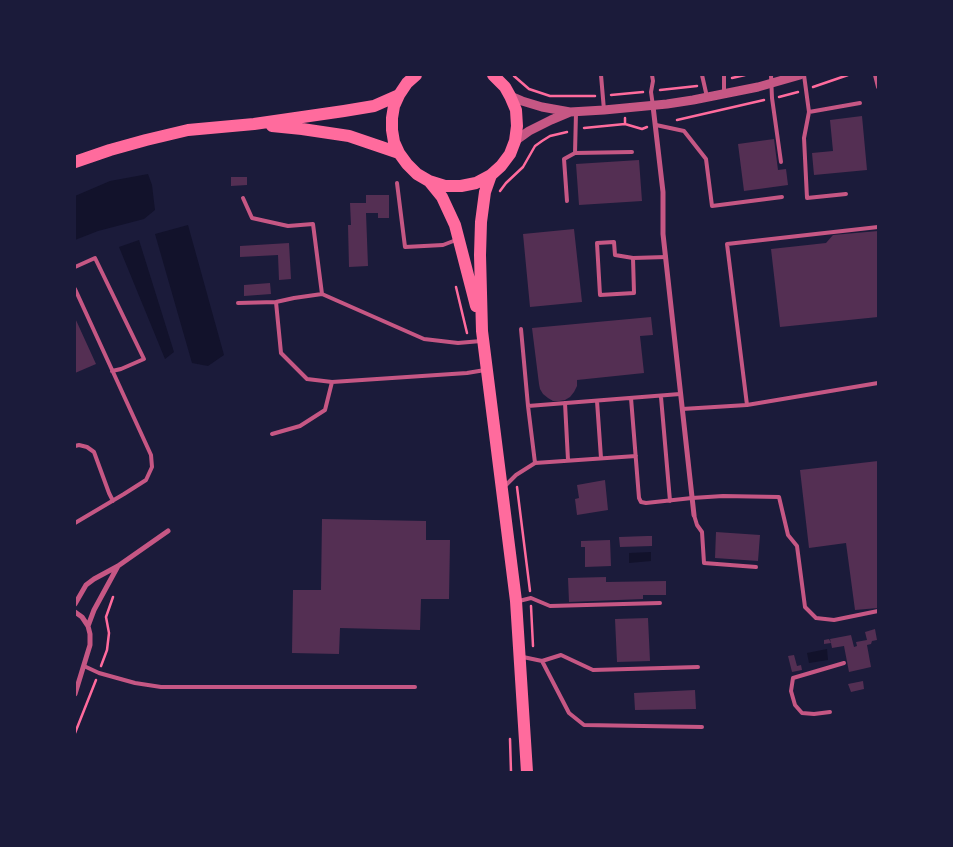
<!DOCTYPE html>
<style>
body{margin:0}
#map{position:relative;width:953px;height:847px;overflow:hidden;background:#1b1b3a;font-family:"Alegreya Sans",sans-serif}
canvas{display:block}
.frame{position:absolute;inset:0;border:76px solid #1b1b3a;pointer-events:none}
</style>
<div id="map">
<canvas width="953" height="847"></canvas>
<div class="frame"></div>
</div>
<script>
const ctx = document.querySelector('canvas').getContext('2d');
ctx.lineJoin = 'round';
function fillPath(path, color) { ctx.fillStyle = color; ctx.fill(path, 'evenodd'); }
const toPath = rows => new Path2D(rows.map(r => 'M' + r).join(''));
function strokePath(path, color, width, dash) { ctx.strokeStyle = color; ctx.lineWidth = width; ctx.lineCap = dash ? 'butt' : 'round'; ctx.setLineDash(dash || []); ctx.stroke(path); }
const water = toPath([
 [148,174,152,185,155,210,144,219,98,231,75,240,75,196,110,181],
 [188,225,224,355,208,366,192,363,155,234],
 [139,240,174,352,165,359,119,247],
 [651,552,651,561,629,563,629,553],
 [827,649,828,660,809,663,807,653]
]);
const building = toPath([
 [862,116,867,170,814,175,812,153,833,151,830,120],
 [774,139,778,170,786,169,788,185,744,191,738,144],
 [639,160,642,201,579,205,576,164],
 [231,177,247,177,247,185,231,186],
 [366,195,389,195,389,218,378,218,378,213,366,213,368,266,349,267,348,225,351,225,350,203,366,203],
 [574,229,582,302,530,307,523,234],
 [878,231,878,317,780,327,771,249,826,243,833,235],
 [289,243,291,279,279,280,278,255,240,257,240,246],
 [270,283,271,294,244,296,244,285],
 [651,317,653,335,640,336,644,373,577,380,577,386,574,392,570,397,565,400,559,401,553,401,548,398,543,394,540,389,539,384,532,328],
 [75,318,96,364,75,373],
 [878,461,878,608,855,610,846,543,809,548,800,470],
 [605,480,608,510,577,515,575,499,579,498,577,485],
 [322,519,426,521,426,540,450,540,449,599,421,599,420,630,340,628,339,654,292,653,293,590,321,590],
 [716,532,760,535,758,561,715,558],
 [647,536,652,536,652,546,620,547,619,537],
 [610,540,611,566,585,567,585,547,581,547,581,541],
 [606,577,606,582,666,581,666,595,643,595,643,599,569,602,568,578],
 [648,618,650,661,617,662,615,619],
 [875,629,877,640,872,641,871,644,867,645,871,667,849,672,844,646,832,648,831,643,824,644,824,640,829,639,831,643,830,639,851,635,854,647,857,646,856,642,867,640,865,632],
 [794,655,797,666,801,665,802,670,792,672,788,656],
 [863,681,864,689,851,692,848,684],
 [695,690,696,709,635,710,634,693]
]);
const path = toPath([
 [514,76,529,89,550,96,595,96],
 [732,78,745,75],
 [813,87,848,75],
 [660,90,697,86],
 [611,95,643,92],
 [779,97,798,92],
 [625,118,625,124,642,129,647,127],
 [677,120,764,100],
 [584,128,625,124],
 [500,191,506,183,523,167,535,146,542,141,550,136,567,132],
 [456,287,467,333],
 [517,487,530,591],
 [531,606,533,646],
 [101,666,107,650,109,633,106,617,113,597],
 [75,733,96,680],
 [510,739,511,772]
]);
const service = toPath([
 [601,75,604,110],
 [652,75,653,81,651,92,653,106],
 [702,75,707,97],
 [724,75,724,93],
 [771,75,772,98,781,162],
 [804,75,809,112,860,103],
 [875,75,878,87],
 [809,112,804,138,807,198,846,194],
 [656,125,684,131,706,159,712,206,782,197],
 [575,153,632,152],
 [397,183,405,247,443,245,456,240],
 [243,198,252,218,288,226,313,224,322,294,424,339,458,343,481,341],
 [567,201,564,159,575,153,576,113],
 [633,258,634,293,600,295,597,243,614,242,615,255,633,258,666,257],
 [75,267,95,258,144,359,121,369,112,371],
 [75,289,151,455,152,467,146,480,124,494,75,523],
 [276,302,294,298,322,294],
 [238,303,276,302,281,353,307,379,332,382],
 [521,329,528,406,680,394],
 [661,397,670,501],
 [631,398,639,498,641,502,646,503,692,498,723,496,779,497,788,535,797,546,805,607,816,618,834,620,878,611],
 [597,401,601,458],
 [565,403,568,460],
 [747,405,727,244,878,227],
 [528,406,535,463,636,456],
 [682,409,747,405,878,383],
 [272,434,300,426,325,410,332,382,467,373,485,370],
 [75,446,79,445,87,447,94,452,109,493,113,501],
 [504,487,516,475,535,463],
 [694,515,697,525,702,532,704,563,756,567],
 [519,601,531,598,550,606,660,603],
 [523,657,542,661,569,713,584,725,702,727],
 [542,661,561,655,593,670,698,667],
 [84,666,99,673,135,683,161,687,415,687],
 [830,712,814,714,802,713,795,705,791,691,793,678,844,663]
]);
const minor = toPath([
 [653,106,663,192,663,234,694,515],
 [75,604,86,585,94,579,118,566,168,531],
 [75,612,82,617,88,626,90,634,90,645,75,694],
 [88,626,94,610,118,566]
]);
const tertiary = toPath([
 [510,96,522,101,542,107,570,112,604,110,667,104,693,100,758,87,800,75],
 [515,141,529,131,551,120,570,112]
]);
const primary = toPath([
 [416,75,407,83,399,95,394,106,392,118,392,130,394,142,399,153,407,164,417,174,429,181,445,186,461,186,476,183,491,175,501,166,510,154,515,141,517,126,516,110,510,96,505,87,493,75],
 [272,126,302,129,349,136,399,153],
 [75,162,110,150,146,140,188,130,254,124,344,111,374,106,399,95],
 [491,175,485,192,481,222,480,255,482,331,516,601,527,772],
 [429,181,442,197,455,225,476,306]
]);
fillPath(water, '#12122b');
fillPath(building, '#542f53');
strokePath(path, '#ff6b9d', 2.5);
strokePath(service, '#c65784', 4);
strokePath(minor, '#c65784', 5);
strokePath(tertiary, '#c65784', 9);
strokePath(primary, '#ff6b9d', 12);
</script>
